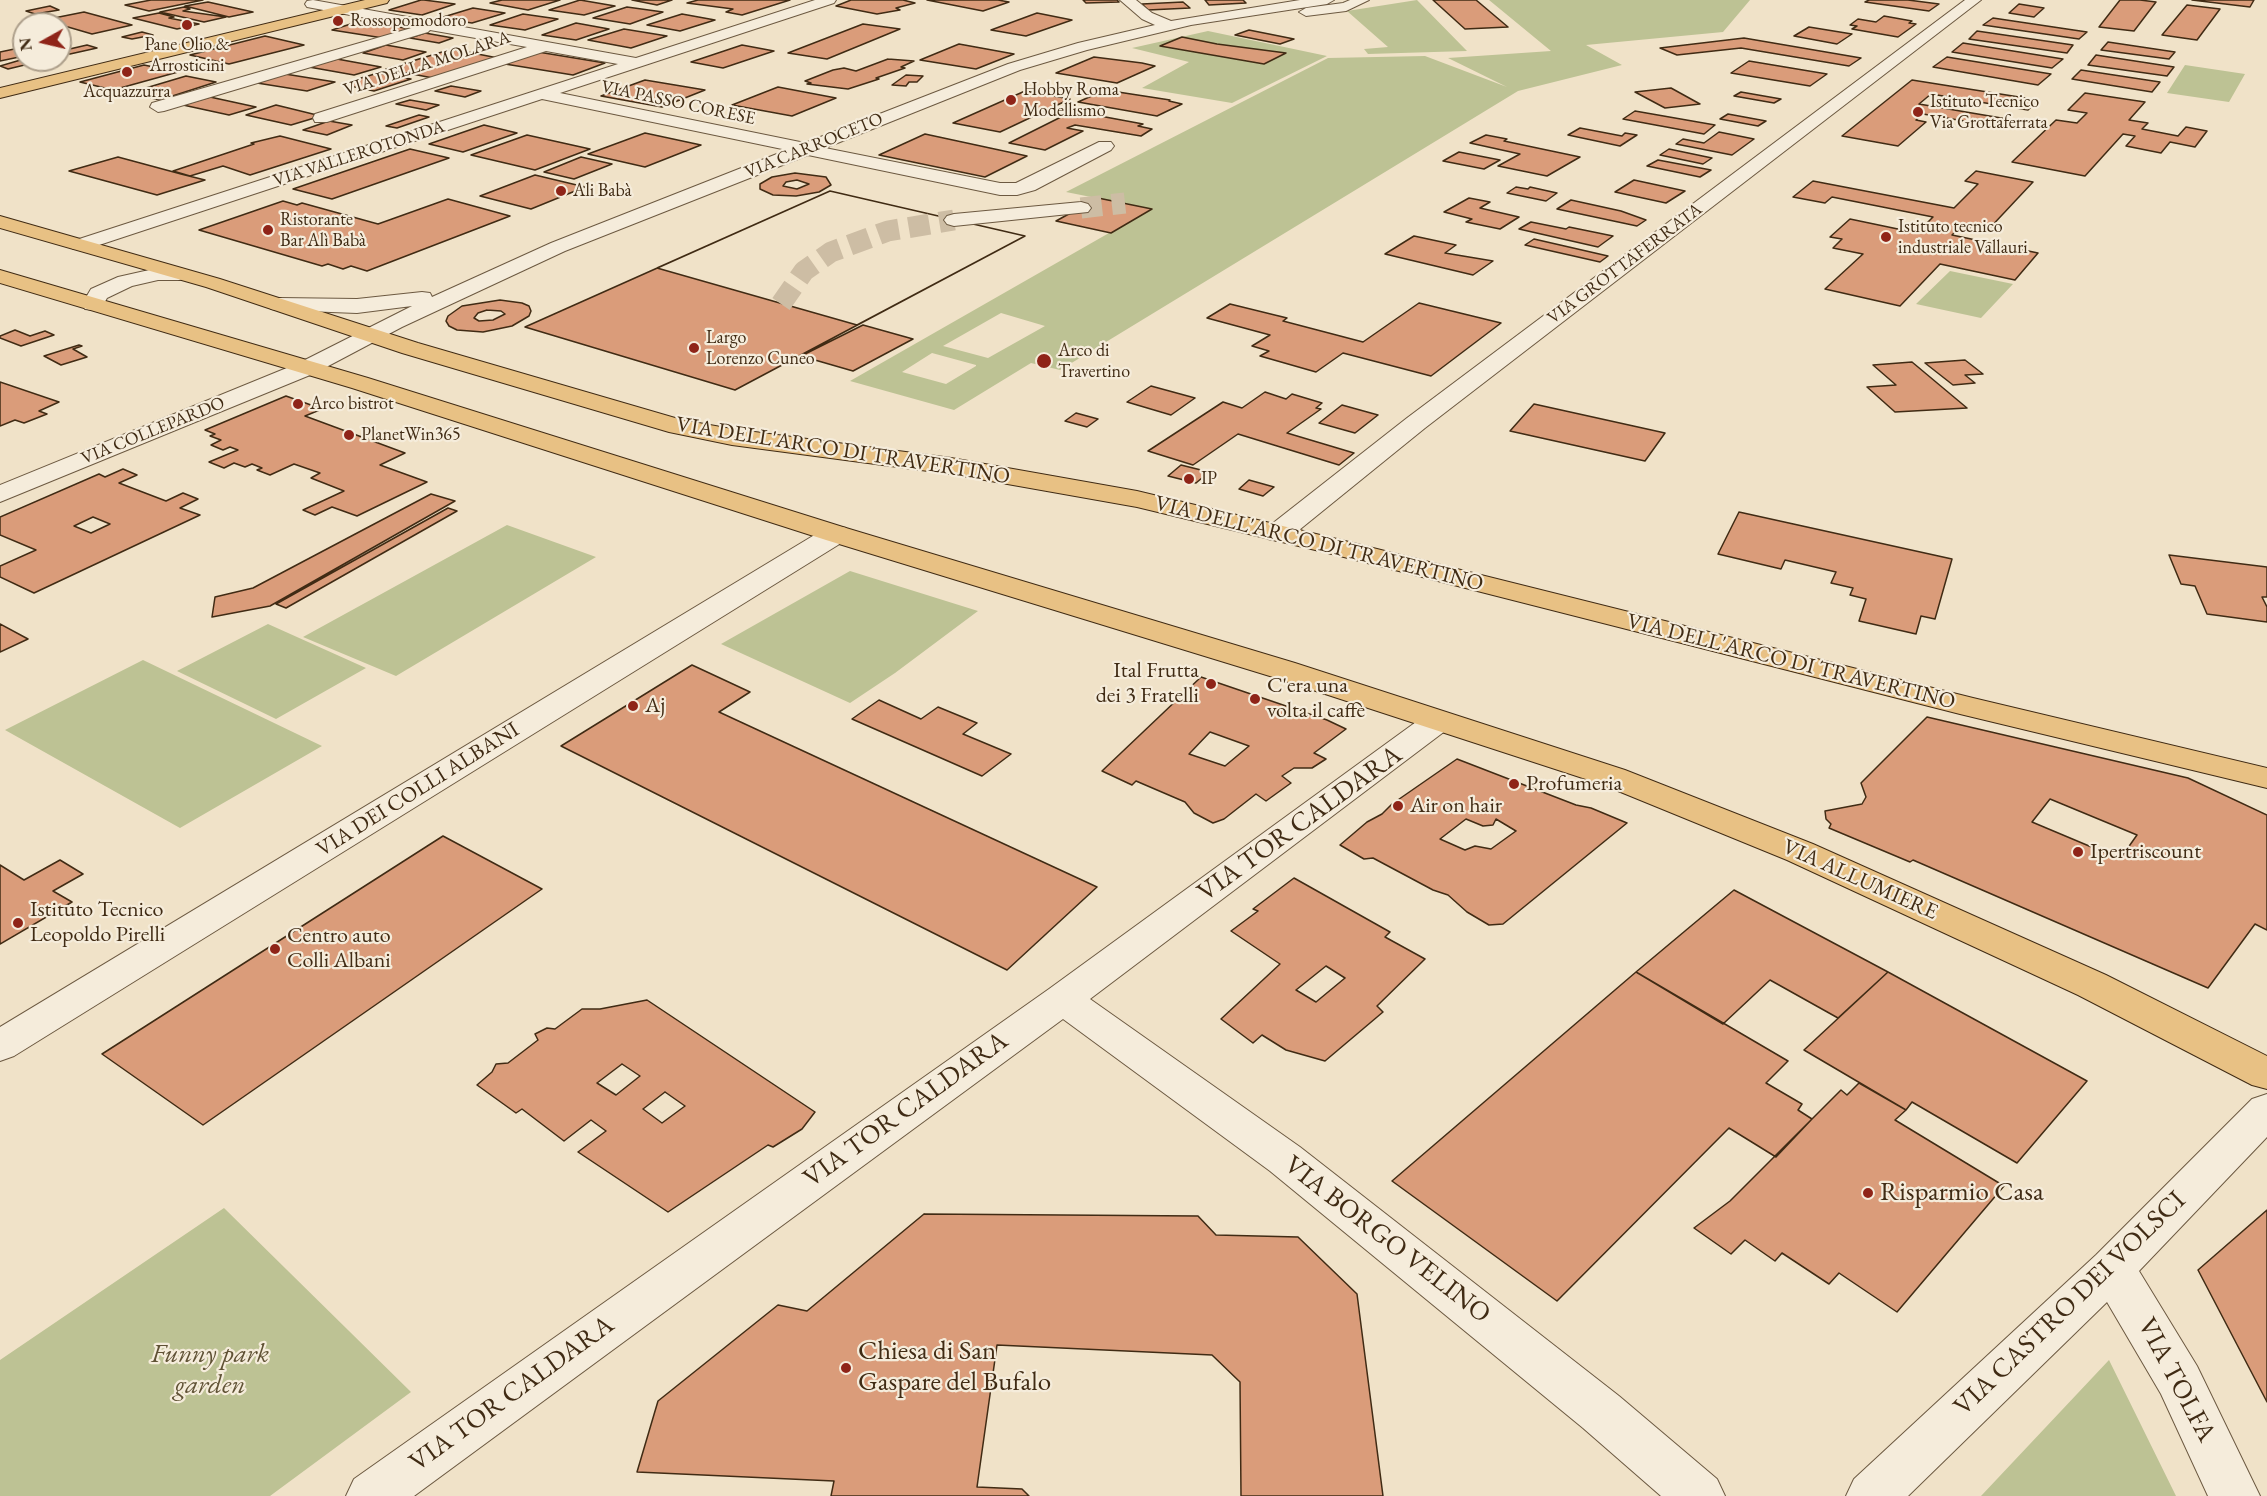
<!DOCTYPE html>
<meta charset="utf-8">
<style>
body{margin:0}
#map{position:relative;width:2267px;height:1496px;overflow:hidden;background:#f0e2c8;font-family:"EB Garamond",serif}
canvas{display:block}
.north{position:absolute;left:12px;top:12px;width:60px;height:60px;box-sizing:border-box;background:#f5ecdb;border:2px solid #ad9f8b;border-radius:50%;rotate:262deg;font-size:16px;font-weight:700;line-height:24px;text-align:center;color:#402b14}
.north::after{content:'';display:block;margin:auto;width:21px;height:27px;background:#8f2418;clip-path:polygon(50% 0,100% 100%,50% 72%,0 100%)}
</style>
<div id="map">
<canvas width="2267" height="1496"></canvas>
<div class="north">N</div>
</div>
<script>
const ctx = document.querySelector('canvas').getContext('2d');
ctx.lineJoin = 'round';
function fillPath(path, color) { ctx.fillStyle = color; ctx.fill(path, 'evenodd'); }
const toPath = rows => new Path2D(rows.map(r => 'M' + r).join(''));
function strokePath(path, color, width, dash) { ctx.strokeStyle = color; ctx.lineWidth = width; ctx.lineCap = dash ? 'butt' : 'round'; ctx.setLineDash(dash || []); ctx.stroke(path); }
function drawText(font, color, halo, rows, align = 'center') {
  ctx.font = font + ' "EB Garamond",serif'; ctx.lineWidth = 4.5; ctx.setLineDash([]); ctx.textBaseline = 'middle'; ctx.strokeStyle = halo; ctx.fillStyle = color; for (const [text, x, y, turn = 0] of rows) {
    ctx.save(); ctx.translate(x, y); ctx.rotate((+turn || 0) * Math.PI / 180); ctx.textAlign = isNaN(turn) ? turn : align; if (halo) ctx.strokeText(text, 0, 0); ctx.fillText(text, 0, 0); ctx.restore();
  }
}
const green = toPath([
 [1417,0,1467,51,1368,54,1364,49,1388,47,1347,11],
 [1489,0,1750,0,1723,32,1586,45,1622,65,1518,91,1060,370,1031,363,954,410,850,381,1151,209,1066,192,1328,58,1425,56,1507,87,1448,58,1551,51],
 [1001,313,1045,326,988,358,943,346],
 [932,353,976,365,976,366,946,384,902,372],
 [1208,31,1327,56,1232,103,1142,88,1189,62,1132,48],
 [2185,65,2245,74,2229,102,2167,93],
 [1950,271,2013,284,1981,318,1916,304],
 [507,525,596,557,396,676,303,637],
 [850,571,978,611,895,673,850,703,721,644],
 [268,624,366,668,276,719,177,671],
 [143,660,322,746,180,828,5,730],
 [224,1208,411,1392,270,1496,0,1496,0,1360],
 [2109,1360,2176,1496,1981,1496]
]);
const building = toPath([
 [151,0,203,0,149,11,125,5,151,0],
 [421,0,424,0,455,4,422,15,389,10,421,0],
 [502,0,560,0,528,10,490,3,502,0],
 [580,0,615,6,584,15,549,10,580,0],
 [632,0,672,0,657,5,632,0],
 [698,0,790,0,742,15,726,12,733,9,687,3,698,0],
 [851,0,903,0,915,3,896,8,900,10,894,11,877,14,836,6,851,0],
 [927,0,998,0,1009,2,983,11,927,0],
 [1083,0,1117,0,1119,2,1086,3,1083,0],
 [1205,0,1243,0,1246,3,1209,5,1205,0],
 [1433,0,1476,0,1508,27,1465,29,1433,0],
 [1869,0,1908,0,1939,4,1929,11,1865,2,1869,0],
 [2120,0,2140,0,2156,2,2134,31,2099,27,2120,0],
 [2192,0,2254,0,2250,7,2192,0],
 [208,2,253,12,229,17,185,6,208,2],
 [1183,2,1190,8,1148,10,1142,4,1183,2],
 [2019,4,2044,8,2034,17,2009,13,2019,4],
 [2187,5,2220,9,2197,40,2162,35,2187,5],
 [50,6,59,10,35,14,26,11,50,6],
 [184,7,190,9,183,11,226,17,204,22,160,12,184,7],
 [627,7,663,12,630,24,593,18,627,7],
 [473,8,505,13,472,23,440,18,473,8],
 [84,12,132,25,92,34,44,20,84,12],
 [159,13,174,17,169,18,199,24,177,29,133,18,159,13],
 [1037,13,1072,20,1026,36,991,30,1037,13],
 [523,14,558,19,525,30,490,25,523,14],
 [682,14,715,20,680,31,647,25,682,14],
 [1884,16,1912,21,1909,23,1916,24,1898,37,1852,29,1857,26,1850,25,1858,19,1876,22,1884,16],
 [1993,18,2087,32,2079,39,1983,25,1993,18],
 [360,21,411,29,383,38,332,30,360,21],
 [576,23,609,29,576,40,542,35,576,23],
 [863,24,900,29,827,59,788,53,863,24],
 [1809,27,1852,34,1837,44,1794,36,1809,27],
 [624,29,667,36,631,48,588,40,624,29],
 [1249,30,1294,39,1280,44,1235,35,1249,30],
 [1977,31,2073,45,2067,53,1969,39,1977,31],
 [142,32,153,35,132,39,122,37,142,32],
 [425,33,453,38,439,43,410,38,425,33],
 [265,36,304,45,229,64,190,55,265,36],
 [1182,37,1217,44,1286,53,1264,64,1160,46,1182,37],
 [1744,38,1861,58,1849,66,1741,48,1677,55,1660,48,1744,38],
 [2108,42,2175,52,2169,59,2101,50,2108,42],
 [1963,43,2063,59,2052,68,1952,52,1963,43],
 [959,44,1014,54,976,69,920,60,959,44],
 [87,45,97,48,70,54,61,51,87,45],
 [386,45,426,52,403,60,363,53,386,45],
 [742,45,774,51,723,68,691,62,742,45],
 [24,47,24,56,0,61,0,52,24,47],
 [452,49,498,58,433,78,386,69,452,49],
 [538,52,605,63,573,75,505,64,538,52],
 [2096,55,2174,67,2167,76,2088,65,2096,55],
 [1094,57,1142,63,1155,66,1117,83,1056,73,1094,57],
 [1947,57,2051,74,2038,85,1933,67,1947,57],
 [24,59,37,62,8,69,0,66,24,59],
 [337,59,381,67,354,75,309,67,337,59],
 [888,59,914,61,901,67,905,68,876,78,879,79,848,89,807,84,811,83,805,81,833,70,844,68,856,71,888,59],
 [1749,61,1827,74,1810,86,1731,73,1749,61],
 [144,65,178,72,113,90,80,82,144,65],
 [2081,70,2160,82,2152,92,2072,79,2081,70],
 [378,73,411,79,374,91,341,84,378,73],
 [285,74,335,82,307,91,257,83,285,74],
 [906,75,923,76,917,82,909,82,906,86,892,85,906,75],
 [186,76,216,82,160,100,129,93,186,76],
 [645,80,705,90,662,107,601,96,645,80],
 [1912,80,2038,100,2028,110,1931,94,1919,104,2013,120,2005,128,1923,114,1916,120,1926,122,1898,146,1842,136,1912,80],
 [451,86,481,91,465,97,435,91,451,86],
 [778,87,836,98,792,116,732,105,778,87],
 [1671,88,1700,104,1665,108,1635,92,1671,88],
 [1105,90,1170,100,1169,101,1182,104,1157,116,1078,102,1105,90],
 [1025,91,1070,99,1000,132,953,123,1025,91],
 [1741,92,1781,99,1774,103,1734,96,1741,92],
 [2085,93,2145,102,2129,120,2148,123,2142,129,2178,136,2186,127,2207,131,2195,147,2170,142,2161,153,2126,146,2135,136,2123,134,2085,176,2012,162,2056,120,2077,123,2087,113,2068,110,2085,93],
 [210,97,256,107,229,115,183,105,210,97],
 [410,100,439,105,426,110,396,104,410,100],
 [276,105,321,116,291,125,246,115,276,105],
 [1073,111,1143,124,1138,126,1152,129,1141,136,1075,125,1067,128,1083,131,1045,150,1009,143,1073,111],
 [1635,111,1715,125,1704,134,1623,119,1635,111],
 [1728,114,1766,121,1758,126,1720,119,1728,114],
 [419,115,429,117,397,128,386,126,419,115],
 [329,121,352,125,327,135,303,130,329,121],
 [484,125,517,133,463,152,429,144,484,125],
 [1580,128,1622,136,1625,133,1637,135,1620,146,1568,135,1580,128],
 [1719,132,1754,139,1732,155,1676,144,1683,139,1704,143,1719,132],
 [645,133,701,145,645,167,588,154,645,133],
 [925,134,1027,156,985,177,879,155,925,134],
 [527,135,590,149,535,170,471,155,527,135],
 [1486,135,1507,139,1504,141,1580,157,1547,176,1498,166,1520,154,1470,143,1486,135],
 [280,136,331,149,250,175,223,166,190,176,173,171,254,144,251,143,280,136],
 [410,149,449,158,332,199,293,189,410,149],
 [1669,149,1712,158,1703,164,1660,155,1669,149],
 [1459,152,1500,160,1484,169,1443,161,1459,152],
 [118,157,181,174,205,180,157,195,69,171,118,157],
 [581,157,612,164,574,179,544,172,581,157],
 [1658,160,1711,170,1700,177,1647,166,1658,160],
 [1976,171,2033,182,1987,231,1961,226,1952,235,2038,253,2015,280,1940,264,1900,306,1825,289,1863,254,1833,248,1842,239,1830,237,1850,219,1917,233,1933,217,1832,197,1825,203,1793,197,1813,181,1954,208,1978,184,1965,181,1976,171],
 [795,173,826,177,831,185,819,192,796,196,773,195,760,189,760,184,772,177,795,173],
 [797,180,809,184,797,189,783,186,786,182,797,180],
 [535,175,585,187,531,209,480,196,535,175],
 [1634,180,1685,191,1666,203,1615,192,1634,180],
 [1516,187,1528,189,1530,187,1557,193,1546,201,1507,193,1516,187],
 [830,191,1025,236,735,390,525,327,830,191],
 [830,191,1025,236,857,325,657,268,830,191],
 [1098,198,1152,209,1111,233,1056,221,1098,198],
 [1469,198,1490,202,1480,208,1519,217,1500,229,1466,222,1472,219,1444,212,1469,198],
 [448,199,510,216,367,271,351,266,343,269,328,264,322,266,199,230,283,201,297,205,302,203,378,224,448,199],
 [1571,200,1621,211,1646,220,1637,226,1557,209,1571,200],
 [1531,222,1566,229,1569,227,1613,236,1598,247,1519,229,1531,222],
 [1414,236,1456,245,1445,253,1493,261,1473,275,1385,254,1414,236],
 [1534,239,1608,256,1600,262,1525,245,1534,239],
 [500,300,522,303,529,306,531,311,529,316,512,326,483,332,457,330,449,326,446,321,448,316,462,306,500,300],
 [487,310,501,311,505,314,493,320,479,321,474,318,478,313,487,310],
 [1419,303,1501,323,1431,376,1343,353,1316,372,1260,356,1269,351,1252,346,1270,335,1207,318,1230,304,1287,318,1283,321,1363,342,1419,303],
 [863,325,913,339,853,371,801,356,863,325],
 [15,330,30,336,45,331,54,335,21,346,0,338,0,336,15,330],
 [79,345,82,346,73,349,87,357,61,365,44,356,79,345],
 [1965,360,1983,374,1965,375,1975,383,1953,385,1925,363,1965,360],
 [1912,362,1967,408,1895,412,1867,387,1896,385,1873,365,1912,362],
 [0,382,59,402,39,411,47,414,24,423,15,420,0,426,0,382],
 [1151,386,1195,398,1171,415,1127,402,1151,386],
 [1265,392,1286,399,1292,394,1322,403,1316,408,1321,409,1287,433,1354,453,1339,465,1238,434,1193,465,1148,451,1223,402,1242,408,1265,392],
 [286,396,322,409,305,416,405,453,380,465,427,482,357,516,332,507,315,515,303,510,344,491,311,478,320,473,294,464,270,475,257,470,262,468,252,464,245,467,234,463,224,468,209,462,238,450,230,447,223,450,211,445,221,440,210,436,215,434,205,430,286,396],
 [1534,404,1665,433,1645,461,1510,431,1534,404],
 [1342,405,1378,415,1355,433,1319,423,1342,405],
 [1076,413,1098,419,1087,427,1065,421,1076,413],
 [1181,465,1209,472,1196,483,1168,476,1181,465],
 [123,469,137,475,119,483,166,501,183,493,198,499,180,508,200,515,34,593,0,577,0,566,36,550,0,535,0,517,99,474,105,477,123,469],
 [93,517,110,524,91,533,74,526,93,517],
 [1249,480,1274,487,1263,496,1239,489,1249,480],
 [431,494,455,501,270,606,212,617,215,597,253,588,431,494],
 [448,508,457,511,286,608,276,604,448,508],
 [1739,512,1952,559,1935,619,1921,616,1916,634,1859,621,1866,599,1850,595,1853,588,1831,583,1836,572,1785,560,1781,569,1718,554,1739,512],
 [2169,555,2267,567,2267,597,2262,597,2267,607,2267,622,2207,614,2195,586,2181,584,2169,555],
 [0,624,28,639,0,652,0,624],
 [692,665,750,692,719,712,1097,887,1007,970,561,746,692,665],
 [1201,677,1327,720,1346,729,1314,753,1326,759,1312,768,1294,768,1282,776,1291,783,1266,801,1256,794,1224,819,1213,823,1194,813,1185,802,1136,781,1132,785,1102,771,1201,677],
 [1210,732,1249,746,1225,766,1189,754,1210,732],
 [879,700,921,719,938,707,977,723,963,734,1011,754,982,776,852,719,879,700],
 [1927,717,2188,778,2267,815,2267,930,2255,924,2208,988,1913,860,1910,862,1829,828,1831,824,1826,819,1825,811,1862,804,1866,797,1861,783,1927,717],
 [1457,759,1576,805,1591,808,1627,823,1503,924,1489,925,1467,912,1448,895,1433,890,1373,858,1364,859,1340,845,1367,822,1382,814,1392,804,1457,759],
 [1466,819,1483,826,1493,825,1496,819,1516,831,1491,849,1475,846,1465,850,1440,839,1466,819],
 [2050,799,2137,835,2120,859,2032,822,2050,799],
 [443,836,542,889,203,1125,102,1054,443,836],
 [60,860,83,874,53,891,72,902,0,944,0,865,24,880,60,860],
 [1294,878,1390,932,1385,937,1425,959,1377,1006,1383,1012,1325,1061,1286,1050,1262,1035,1253,1043,1221,1019,1280,964,1231,931,1258,911,1253,909,1294,878],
 [1326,966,1345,978,1316,1002,1296,990,1326,966],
 [1734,890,1888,972,1838,1018,1770,980,1723,1024,1636,972,1734,890],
 [1636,972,1788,1061,1766,1083,1802,1104,1798,1110,1812,1119,1776,1157,1729,1128,1557,1301,1392,1181,1636,972],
 [1888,972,2087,1081,2017,1163,1912,1102,1906,1110,1804,1050,1888,972],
 [647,1000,815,1112,802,1129,773,1147,768,1145,668,1212,578,1152,606,1131,591,1120,564,1141,522,1109,516,1113,477,1085,492,1072,496,1064,508,1063,538,1040,535,1034,547,1028,555,1029,582,1009,600,1009,647,1000],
 [622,1064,640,1076,616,1095,597,1083,622,1064],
 [665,1092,685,1106,662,1123,643,1109,665,1092],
 [1859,1083,1906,1110,1895,1120,2004,1186,1897,1312,1839,1273,1829,1284,1782,1253,1775,1261,1745,1240,1731,1254,1694,1228,1730,1201,1841,1090,1847,1095,1859,1083],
 [2267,1210,2267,1402,2198,1270,2267,1210],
 [924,1214,1198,1216,1216,1235,1298,1237,1357,1294,1383,1496,1241,1496,1240,1382,1212,1355,997,1345,977,1487,1022,1489,1029,1496,831,1496,834,1481,637,1472,658,1401,778,1305,807,1311,924,1214]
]);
const minorTunnel = toPath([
 [1081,208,1125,203],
 [781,304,804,271,831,252,888,231,954,220]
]);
const minor = toPath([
 [313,0,636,58,815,0,836,0,834,3,560,93,805,143,1008,64,1078,43,1155,25,1142,19,1120,0,1136,0,1152,13,1171,21,1300,0,1334,0,1327,4,1191,25,1087,50,1020,70,825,148,1000,183,1016,183,1099,142,1111,142,1114,146,1111,150,1035,190,1017,195,1000,195,808,155,565,251,402,327,315,373,0,502,0,485,299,363,412,306,357,313,279,310,271,309,268,304,271,299,279,298,357,299,422,292,430,293,432,297,551,243,787,150,542,99,87,249,73,249,70,245,73,241,618,64,546,51,327,122,315,122,313,118,315,114,527,47,430,30,428,32,164,111,158,112,150,107,152,103,415,27,307,7,305,4,307,1,313,0],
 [1350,0,1369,0,1346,11,1306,16,1299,12,1306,8,1343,3,1350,0],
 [1965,0,1981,0,1425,428,1288,539,1278,541,1268,539,1264,533,1268,527,1407,418,1965,0],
 [1081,202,1088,204,1091,208,1088,212,954,226,947,224,944,220,947,216,954,214,1081,202],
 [158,268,179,268,186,270,189,274,186,278,179,280,158,280,132,286,107,298,101,309,93,310,85,309,82,304,91,289,118,277,158,268],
 [836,526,846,528,850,534,846,540,14,1056,0,1061,0,1027,826,528,836,526],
 [1438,711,1449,714,1454,721,1449,728,1090,999,1300,1147,1619,1396,1717,1479,1725,1496,1661,1496,1583,1428,1270,1171,1063,1019,414,1496,346,1496,354,1479,1049,989,1427,714,1438,711],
 [2267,1094,2267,1137,2139,1271,2197,1366,2260,1496,2208,1496,2161,1394,2107,1302,1908,1496,1846,1496,1854,1479,2096,1255,2252,1099,2267,1094]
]);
const major = toPath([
 [365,0,389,0,387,3,0,98,0,88,365,0],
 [0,216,220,279,418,343,682,420,732,429,951,458,1137,491,1341,540,1973,698,2267,768,2267,788,1960,714,1336,555,1137,507,951,474,732,445,669,432,402,353,206,287,0,228,0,216],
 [0,270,368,378,846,528,1295,663,1625,770,1813,844,2106,975,2267,1056,2267,1089,2252,1085,2078,995,1787,860,1601,784,1273,677,826,540,352,388,0,283,0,270]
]);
const markers = [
 [338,21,6,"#8f2418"],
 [187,25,6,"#8f2418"],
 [127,72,6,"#8f2418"],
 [1011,100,6,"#8f2418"],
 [1918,112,6,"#8f2418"],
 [561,191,6,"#8f2418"],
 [268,230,6,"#8f2418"],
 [1886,237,6,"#8f2418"],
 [694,348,6,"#8f2418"],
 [1044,361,8,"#8f2418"],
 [298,404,6,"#8f2418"],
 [349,435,6,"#8f2418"],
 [1189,479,6,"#8f2418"],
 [1211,684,6,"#8f2418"],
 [1255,699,6,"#8f2418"],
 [633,706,6,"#8f2418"],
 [1514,784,6,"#8f2418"],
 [1398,806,6,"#8f2418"],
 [2078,852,6,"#8f2418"],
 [18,923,6,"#8f2418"],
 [275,949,6,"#8f2418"],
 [1868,1193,6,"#8f2418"],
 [846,1368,6,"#8f2418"]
];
const farPoinames = [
 ["Rossopomodoro",350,21],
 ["Pane Olio &",187,45,"center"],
 ["Arrosticini",187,66,"center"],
 ["Hobby Roma",1023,90],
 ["Modellismo",1023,111],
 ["Acquazzurra",127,92,"center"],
 ["Istituto Tecnico",1930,102],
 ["Via Grottaferrata",1930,123],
 ["Ali Babà",573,191],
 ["Ristorante",280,220],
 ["Bar Alì Babà",280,241],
 ["Istituto tecnico",1898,227],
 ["industriale Vallauri",1898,248],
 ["Largo",706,338],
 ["Lorenzo Cuneo",706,359],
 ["Arco di",1058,351],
 ["Travertino",1058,372],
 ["Arco bistrot",310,404],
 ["PlanetWin365",361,435],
 ["IP",1201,479]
];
const farStreetnames = [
 ["VIA DELLA MOLARA",427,64,-18],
 ["VIA PASSO CORESE",678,103,12],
 ["VIA CARROCETO",814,146,-22],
 ["VIA VALLEROTONDA",359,154,-18],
 ["VIA GROTTAFERRATA",1625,264,-37],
 ["VIA COLLEPARDO",153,431,-22]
];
const streetNames = [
 ["VIA DELL'ARCO DI TRAVERTINO",843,451,9],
 ["VIA DELL'ARCO DI TRAVERTINO",1319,544,14],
 ["VIA DELL'ARCO DI TRAVERTINO",1791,662,14],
 ["VIA DEI COLLI ALBANI",418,790,-32],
 ["VIA ALLUMIERE",1860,880,24]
];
const poiNames = [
 ["Ital Frutta",1199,671,"right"],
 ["dei 3 Fratelli",1199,696,"right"],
 ["C'era una",1267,686],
 ["volta il caffè",1267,711],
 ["Aj",645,706],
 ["Profumeria",1526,784],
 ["Air on hair",1410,806],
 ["Ipertriscount",2090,852],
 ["Istituto Tecnico",30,910],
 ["Leopoldo Pirelli",30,935],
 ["Centro auto",287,936],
 ["Colli Albani",287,961]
];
const nearStreetnames = [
 ["VIA TOR CALDARA",1300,824,-36],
 ["VIA TOR CALDARA",906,1110,-36],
 ["VIA BORGO VELINO",1387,1240,38],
 ["VIA CASTRO DEI VOLSCI",2070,1304,-44],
 ["VIA TOLFA",2176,1380,62],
 ["VIA TOR CALDARA",512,1394,-36]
];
const nearPoinames = [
 ["Risparmio Casa",1880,1193],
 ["Chiesa di San",858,1352],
 ["Gaspare del Bufalo",858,1383]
];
const nearParknames = [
 ["Funny park",210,1355],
 ["garden",210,1386]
];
fillPath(green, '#bdc294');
fillPath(building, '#da9c7a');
strokePath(building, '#402b14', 1.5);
strokePath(minorTunnel, '#cdbda4', 21, [21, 10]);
strokePath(minor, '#6c5941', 2);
strokePath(major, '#402b14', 2);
fillPath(minor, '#f5ecdb');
fillPath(major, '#e8c184');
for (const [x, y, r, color] of markers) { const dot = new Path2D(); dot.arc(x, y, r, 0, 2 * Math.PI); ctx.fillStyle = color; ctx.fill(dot); strokePath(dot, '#f5ecdb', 2); }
drawText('18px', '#402b14', '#f5ecdb', farPoinames, 'left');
drawText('18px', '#402b14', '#f5ecdb', farStreetnames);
drawText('22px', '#402b14', '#f5ecdb', streetNames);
drawText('22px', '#402b14', '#f5ecdb', poiNames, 'left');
drawText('27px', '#402b14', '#f5ecdb', nearStreetnames);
drawText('27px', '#402b14', '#f5ecdb', nearPoinames, 'left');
drawText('italic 27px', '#5f5134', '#f5ecdb', nearParknames);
</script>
